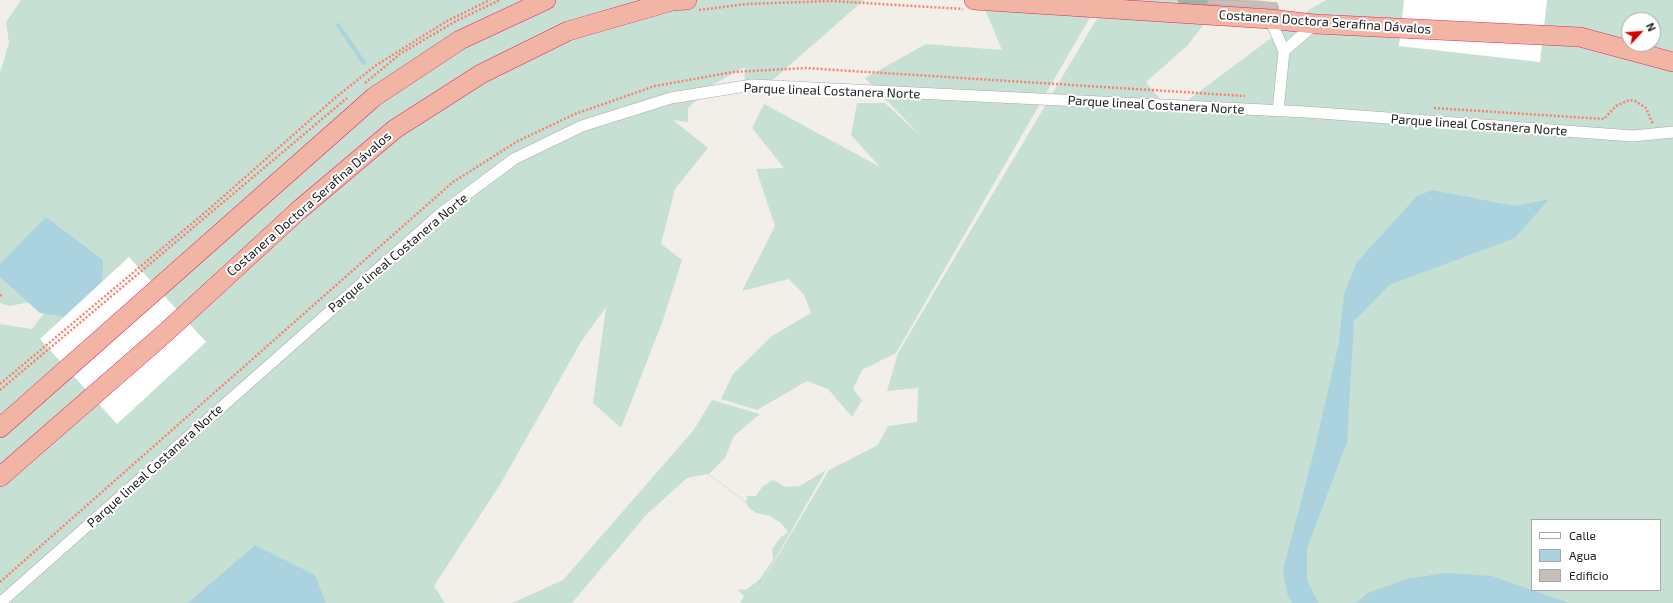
<!DOCTYPE html>
<meta charset="utf-8">
<style>
body{margin:0}
#map{position:relative;width:1673px;height:603px;overflow:hidden;background:#f2efe9;font-family:"Exo 2",sans-serif}
canvas{display:block}
.legend{position:absolute;left:1531px;top:519px;width:130px;height:72px;box-sizing:border-box;background:#fff;border:1px solid #a7a7a7;margin:0;padding:5px 7px;list-style:none;font-size:12px;color:#222}
.legend li{display:flex;align-items:center;gap:8px;height:20px}
.legend b{width:20px;border:1px solid #a7a7a7}
.north{position:absolute;left:1621px;top:12px;width:40px;height:40px;box-sizing:border-box;background:#fff;border:1px solid #a7a7a7;border-radius:50%;rotate:64deg;font-size:11px;font-weight:700;line-height:16px;text-align:center;color:#222}
.north::after{content:'';display:block;margin:auto;width:14px;height:18px;background:#d40000;clip-path:polygon(50% 0,100% 100%,50% 72%,0 100%)}
</style>
<div id="map">
<canvas width="1673" height="603"></canvas>
<ul class="legend">
<li><b style="height:5px;background:#fff"></b>Calle</li>
<li><b style="height:11px;background:#aad3df"></b>Agua</li>
<li><b style="height:11px;background:#c7bfb8"></b>Edificio</li>
</ul>
<div class="north">N</div>
</div>
<script>
const ctx = document.querySelector('canvas').getContext('2d');
ctx.lineJoin = 'round';
function fillPath(path, color) { ctx.fillStyle = color; ctx.fill(path, 'evenodd'); }
const toPath = rows => new Path2D(rows.map(r => 'M' + r).join(''));
function strokePath(path, color, width, dash) { ctx.strokeStyle = color; ctx.lineWidth = width; ctx.lineCap = dash ? 'butt' : 'round'; ctx.setLineDash(dash || []); ctx.stroke(path); }
function drawText(font, color, halo, rows, align = 'center') {
  ctx.font = font + ' "Exo 2",sans-serif'; ctx.lineWidth = 4; ctx.setLineDash([]); ctx.textBaseline = 'middle'; ctx.strokeStyle = halo; ctx.fillStyle = color; for (const [text, x, y, turn = 0] of rows) {
    ctx.save(); ctx.translate(x, y); ctx.rotate((+turn || 0) * Math.PI / 180); ctx.textAlign = isNaN(turn) ? turn : align; if (halo) ctx.strokeText(text, 0, 0); ctx.fillText(text, 0, 0); ctx.restore();
  }
}
const wetland = toPath([
 [21,0,864,0,766,86,744,90,745,67,714,84,688,108,688,122,673,120,708,148,675,189,661,244,682,260,663,320,621,428,593,403,606,307,581,342,501,483,434,586,445,603,0,603,0,324,32,329,64,287,36,301,9,306,0,303,0,73,9,43,6,22],
 [981,0,1100,0,896,353,862,370,853,389,862,400,852,417,828,389,807,381,757,410,721,399,733,374,772,336,811,313,804,295,789,279,742,291,775,226,756,169,784,168,752,128,764,104,880,167,851,135,857,103,885,103,922,137,865,78,926,44,1002,50],
 [1108,0,1223,0,1187,46,1146,82,1160,99,1188,100,1309,10,1326,0,1673,0,1673,603,740,603,744,596,738,590,747,589,759,580,773,560,772,549,781,537,788,532,781,523,770,516,756,513,749,508,746,503,708,474,687,478,646,515,572,603,512,603,563,580,693,431,712,400,760,414,734,436,725,458,709,474,746,502,747,496,756,496,762,487,773,480,786,487,800,486,826,470,757,591,829,470,878,445,888,426,917,422,918,388,887,391,898,353],
 [1629,20,1653,20,1653,44,1629,44],
 [1532,520,1660,520,1660,590,1532,590]
]);
const water = toPath([
 [1432,190,1515,206,1549,199,1515,238,1389,285,1354,321,1347,442,1307,548,1307,581,1319,603,1292,603,1287,593,1283,570,1314,452,1339,342,1344,294,1357,262,1417,196],
 [46,217,103,260,102,301,81,319,40,313,0,277,0,264],
 [255,545,315,575,326,603,188,603],
 [1446,573,1492,576,1569,603,1356,603,1368,593,1406,579]
]);
const pier = toPath([
 [1404,0,1547,0,1540,62,1399,46],
 [129,257,206,342,117,424,40,339]
]);
const shadow = toPath([
 [1177,0,1229,0,1256,2,1259,6,1277,4,1279,6,1279,11,1182,7]
]);
const stream = toPath([
 [338,25,364,63]
]);
const building = toPath([
 [1208,0,1257,1,1257,7,1208,4,1208,0],
 [1258,1,1277,3,1277,9,1258,7,1258,1]
]);
const path = toPath([
 [699,10,746,4,832,1,963,9],
 [365,83,400,54,456,21,500,0],
 [1434,108,1604,119,1616,106,1629,100,1635,101,1646,108,1653,124],
 [0,295,2,296],
 [0,384,208,210,335,98,375,66,447,21,490,0],
 [0,390,347,98],
 [0,582,453,182,518,141,575,114,655,86,733,72,805,68,1245,96]
]);
const minor = toPath([
 [1270,19,1284,51,1278,111],
 [1284,51,1315,24],
 [0,603,440,214,514,159,582,126,671,98,752,85,1306,112,1633,136,1673,132]
]);
const trunk = toPath([
 [974,0,1270,19,1315,24,1580,37,1673,62],
 [0,428,374,97,460,40,546,0],
 [0,477,164,334,299,210,395,129,481,74,568,31,672,1,687,0]
]);
const streetNames = [
 ["Costanera Doctora Serafina Dávalos",1325,22,4],
 ["Parque lineal Costanera Norte",832,91,2],
 ["Parque lineal Costanera Norte",1156,105,3],
 ["Parque lineal Costanera Norte",1479,125,4],
 ["Costanera Doctora Serafina Dávalos",309,204,-41],
 ["Parque lineal Costanera Norte",398,253,-40],
 ["Parque lineal Costanera Norte",155,466,-42]
];
fillPath(wetland, '#c6e0d4');
fillPath(water, '#aad3df');
fillPath(pier, '#fff');
fillPath(shadow, '#0003');
strokePath(stream, '#aad3df', 4);
fillPath(building, '#c7bfb8');
strokePath(building, '#c4b6ab', 1);
strokePath(minor, '#a9a9a9', 12);
strokePath(trunk, '#dc2a67', 20);
strokePath(path, '#fa8072', 2.5, [2, 2]);
strokePath(minor, '#fff', 11);
strokePath(trunk, '#f2b4a3', 19);
drawText('13px', '#222', '#fff', streetNames);
</script>
